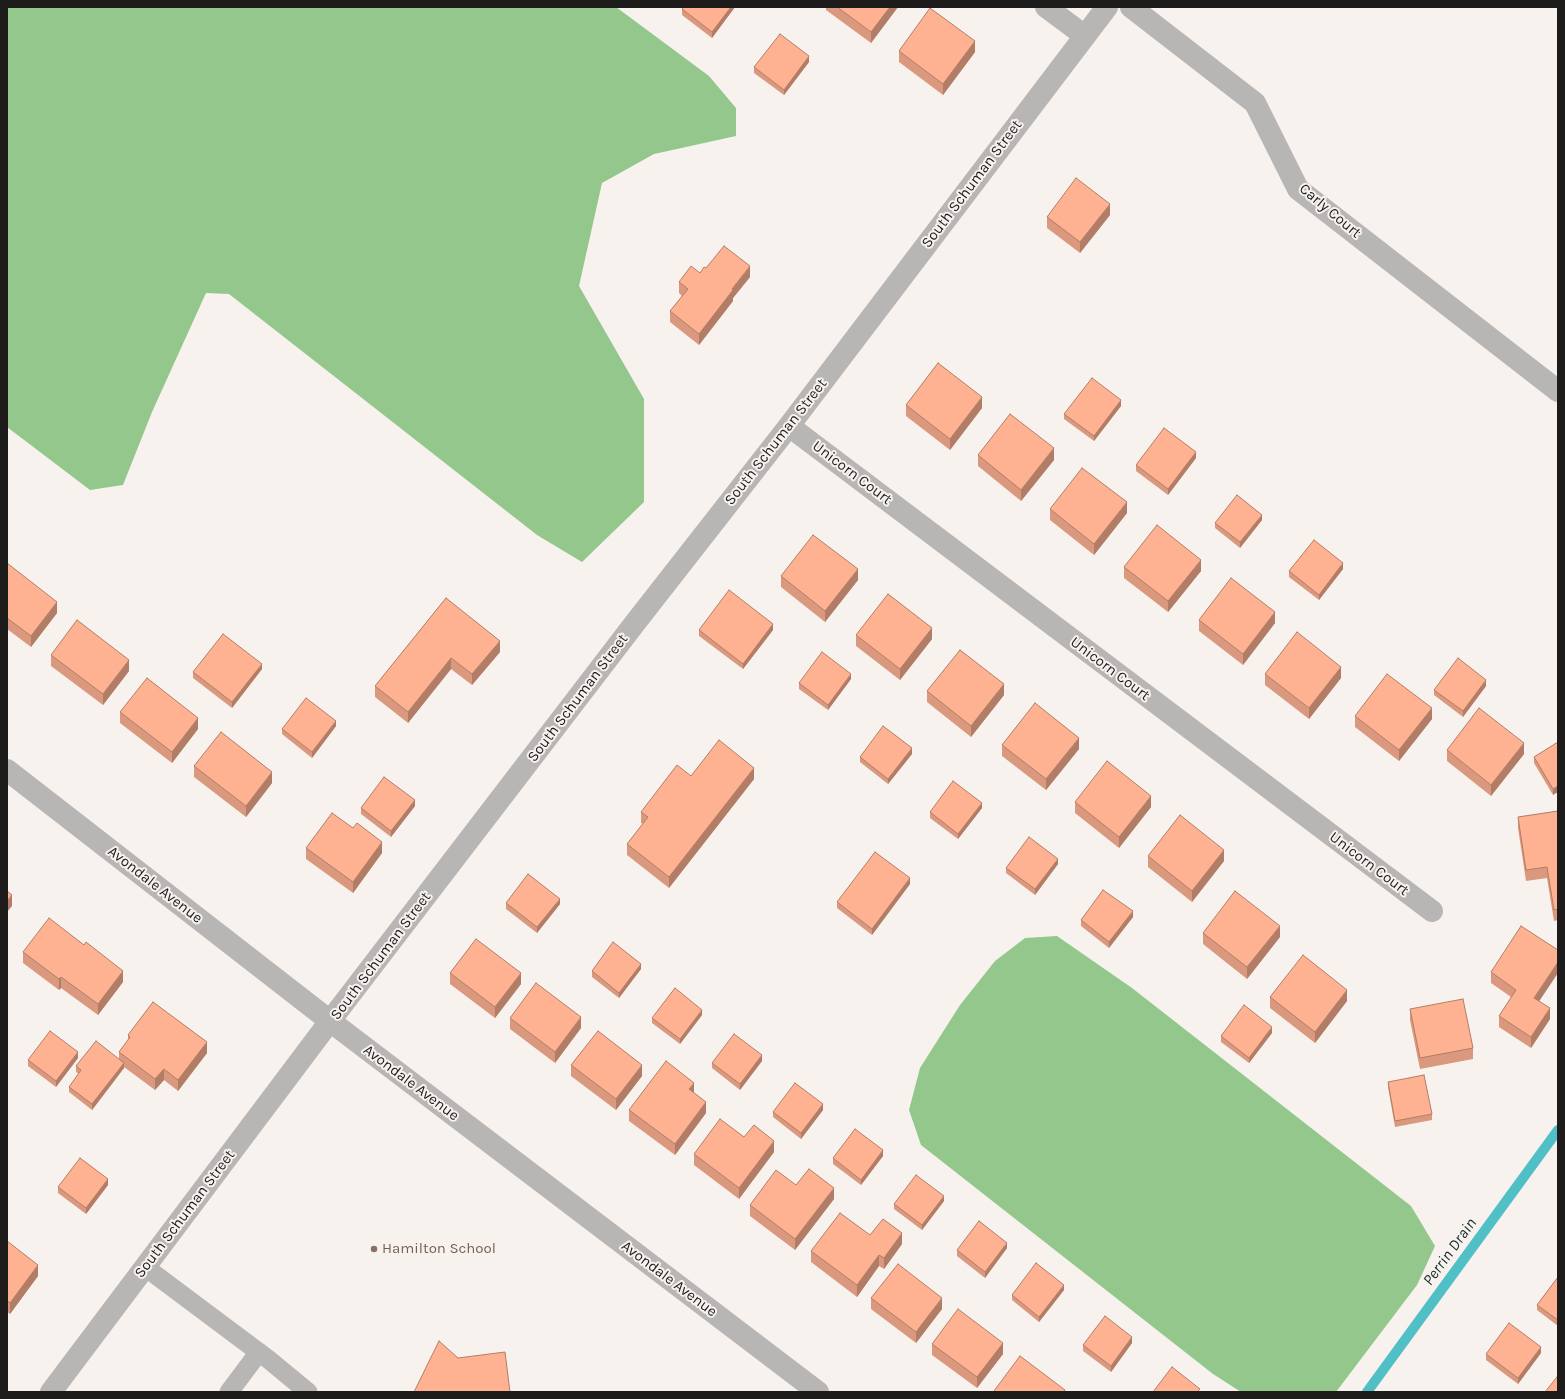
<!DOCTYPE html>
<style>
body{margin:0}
#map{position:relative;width:1565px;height:1399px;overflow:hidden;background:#f8f2ef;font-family:Karla,sans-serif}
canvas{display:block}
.frame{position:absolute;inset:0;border:8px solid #1e1c1b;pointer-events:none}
</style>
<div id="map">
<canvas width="1565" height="1399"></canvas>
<div class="frame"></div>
</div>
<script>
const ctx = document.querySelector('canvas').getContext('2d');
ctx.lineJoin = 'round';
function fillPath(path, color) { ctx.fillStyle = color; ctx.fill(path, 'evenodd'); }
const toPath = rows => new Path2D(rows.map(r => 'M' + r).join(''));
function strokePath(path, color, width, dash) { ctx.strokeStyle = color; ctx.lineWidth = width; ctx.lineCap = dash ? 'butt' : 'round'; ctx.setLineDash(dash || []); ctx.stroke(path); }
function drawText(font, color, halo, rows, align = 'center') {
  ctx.font = font + ' Karla,sans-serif'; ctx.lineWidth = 4; ctx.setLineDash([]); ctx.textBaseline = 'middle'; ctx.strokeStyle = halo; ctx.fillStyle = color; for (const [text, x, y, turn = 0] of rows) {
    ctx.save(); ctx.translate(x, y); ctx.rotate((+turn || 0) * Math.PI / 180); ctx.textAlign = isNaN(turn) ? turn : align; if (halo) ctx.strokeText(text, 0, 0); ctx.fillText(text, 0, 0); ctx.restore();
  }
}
const forest = toPath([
 [7,7,616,7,709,76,736,108,736,136,654,154,602,183,579,286,644,399,644,502,582,562,537,535,229,294,206,293,152,412,123,485,90,490,7,427],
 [1057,936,1132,988,1411,1206,1435,1246,1417,1285,1336,1392,1241,1392,1213,1374,921,1145,909,1110,920,1068,960,1005,995,961,1025,938]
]);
const stream = toPath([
 [1367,1392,1558,1130]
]);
const service = toPath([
 [145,1267,268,1359,308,1392],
 [229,1392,259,1352]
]);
const minor = toPath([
 [1046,7,1085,36],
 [1131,7,1255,103,1298,189,1558,391],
 [789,426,1432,911],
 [51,1392,330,1021,635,623,789,426,1107,7]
]);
const tertiary = toPath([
 [7,770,330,1021,818,1392]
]);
const wall = toPath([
 [735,7,712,38,682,15,682,9],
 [826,7,898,7,871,43,826,10],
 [899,51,975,52,943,95,899,62],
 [809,62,784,95,754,73,754,67],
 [1110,215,1080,253,1047,228,1047,217],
 [706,268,750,277,733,298,733,301,699,345,670,322,670,311,682,296,679,293,679,282,700,273],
 [906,405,982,408,950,450,906,416],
 [1121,406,1094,441,1064,419,1064,414],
 [978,455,1054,460,1021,501,978,466],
 [1196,458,1168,495,1136,471,1136,465],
 [1050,509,1127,513,1094,555,1050,520],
 [1262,520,1240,548,1215,528,1215,523],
 [7,563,57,613,31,647,7,629],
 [1124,567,1201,571,1168,612,1124,578],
 [1343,569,1319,600,1289,577,1289,571],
 [781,576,858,580,825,622,781,587],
 [446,598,500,652,472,685,451,669,408,723,375,697,375,686],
 [1199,620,1275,623,1243,665,1199,631],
 [699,630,773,630,743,669,699,636],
 [856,635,932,639,900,680,856,646],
 [51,655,129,671,103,705,51,666],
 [262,669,232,708,193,678,193,672],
 [1265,674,1341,678,1309,719,1265,685],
 [851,679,828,710,799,689,799,683],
 [1486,686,1463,717,1434,695,1434,690],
 [927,691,1004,695,971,737,927,702],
 [120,712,198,729,172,763,120,723],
 [1355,716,1432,719,1399,761,1355,727],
 [336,726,312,758,282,734,282,729],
 [1558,742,1553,795,1534,763,1534,757],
 [1002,745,1079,749,1046,790,1002,756],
 [1447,750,1524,754,1491,796,1447,761],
 [912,754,888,784,860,762,860,757],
 [194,766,272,783,246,817,194,777],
 [691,776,754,779,669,888,627,855,627,844,643,824,641,823,641,812],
 [1075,802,1151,807,1119,848,1075,813],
 [415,806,391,837,361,814,361,808],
 [982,808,958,839,930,818,930,812],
 [1558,811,1558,920,1554,921,1547,878,1526,881,1518,828,1518,817],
 [353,828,382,853,353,893,306,859,306,848],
 [1148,856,1224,861,1192,902,1148,867],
 [1058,864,1035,895,1006,873,1006,868],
 [910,884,872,935,837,908,837,902],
 [506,903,560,904,537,933,506,909],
 [1133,917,1109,948,1081,926,1081,920],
 [1203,933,1280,937,1247,979,1203,944],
 [23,952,123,982,98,1015,61,988,59,990,23,963],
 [641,969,619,998,592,977,592,971],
 [1491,972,1539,1001,1550,1019,1531,1048,1499,1027,1499,1016,1511,997,1491,983],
 [450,973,521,984,495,1018,450,984],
 [1270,997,1347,1001,1315,1043,1270,1008],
 [1410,1009,1473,1048,1473,1059,1420,1069,1410,1020],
 [702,1015,680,1044,652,1023,652,1018],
 [510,1018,581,1028,555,1063,510,1029],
 [1272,1033,1249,1063,1221,1042,1221,1036],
 [128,1035,207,1053,178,1091,164,1080,155,1090,124,1067,124,1068,92,1110,69,1092,69,1087,79,1074,76,1072,76,1066,119,1059,119,1052,128,1041],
 [78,1058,56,1087,28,1066,28,1060],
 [762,1061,740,1090,712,1068,712,1063],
 [571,1065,642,1076,616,1110,571,1076],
 [1388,1082,1432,1114,1432,1120,1395,1127,1388,1087],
 [694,1093,706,1113,675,1155,629,1121,629,1110],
 [823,1110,801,1139,773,1117,773,1112],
 [744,1137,774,1152,739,1199,694,1165,694,1154],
 [883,1156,861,1185,833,1164,833,1158],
 [108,1185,86,1214,58,1193,58,1187],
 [796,1185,834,1199,795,1250,750,1216,750,1205],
 [944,1201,922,1230,894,1209,894,1204],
 [7,1241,38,1276,10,1314,7,1312],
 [902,1244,884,1269,879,1266,857,1297,811,1262,811,1251],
 [1007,1248,985,1278,957,1256,957,1250],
 [1558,1277,1558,1326,1537,1310,1537,1305],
 [1064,1290,1039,1322,1012,1300,1012,1295],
 [871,1298,942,1309,916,1343,871,1309],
 [1132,1343,1111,1372,1083,1351,1083,1345],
 [932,1344,1003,1354,977,1388,932,1355],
 [1541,1353,1518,1384,1486,1360,1486,1354]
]);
const shadedWall = toPath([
 [731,7,735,7,712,38,712,32],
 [890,7,898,7,871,43,871,32],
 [975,41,975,52,943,95,943,84],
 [809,56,809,62,784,95,784,90],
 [1110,204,1110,215,1080,253,1080,242],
 [750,266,750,277,733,298,733,301,699,345,699,334],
 [982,397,982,408,950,450,950,439],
 [1121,400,1121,406,1094,441,1094,436],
 [1054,448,1054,460,1021,501,1021,490],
 [1196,452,1196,458,1168,495,1168,489],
 [1127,502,1127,513,1094,555,1094,544],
 [1262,515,1262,520,1240,548,1240,542],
 [1201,560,1201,571,1168,612,1168,601],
 [1343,563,1343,569,1319,600,1319,595],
 [858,569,858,580,825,622,825,611],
 [57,602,57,613,31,647,31,636],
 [1275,612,1275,623,1243,665,1243,654],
 [773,624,773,630,743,669,743,664],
 [932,628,932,639,900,680,900,669],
 [500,641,500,652,472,685,472,674],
 [451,658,451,669,408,723,408,712],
 [129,660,129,671,103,705,103,694],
 [262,664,262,669,232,708,232,702],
 [1341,667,1341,678,1309,719,1309,708],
 [851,674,851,679,828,710,828,705],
 [1486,680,1486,686,1463,717,1463,711],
 [1004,684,1004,695,971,737,971,726],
 [1432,708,1432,719,1399,761,1399,750],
 [198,718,198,729,172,763,172,752],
 [336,721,336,726,312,758,312,752],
 [1079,738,1079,749,1046,790,1046,779],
 [1524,743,1524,754,1491,796,1491,785],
 [912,748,912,754,888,784,888,779],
 [754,768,754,779,669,888,669,877],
 [272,772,272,783,246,817,246,806],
 [1558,786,1558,792,1553,795,1553,789],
 [1151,796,1151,807,1119,848,1119,837],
 [415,800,415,806,391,837,391,831],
 [982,803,982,808,958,839,958,834],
 [382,842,382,853,353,893,353,882],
 [1224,850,1224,861,1192,902,1192,891],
 [1058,859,1058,864,1035,895,1035,889],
 [910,878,910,884,872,935,872,929],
 [12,895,12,906,7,912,7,901],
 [560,899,560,904,537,933,537,927],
 [1133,911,1133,917,1109,948,1109,942],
 [1280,926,1280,937,1247,979,1247,967],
 [1558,962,1558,973,1534,1009,1534,998],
 [641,964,641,969,619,998,619,993],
 [123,971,123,982,98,1015,98,1004],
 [521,973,521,984,495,1018,495,1007],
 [61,977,61,988,59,990,59,979],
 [1347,990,1347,1001,1315,1043,1315,1032],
 [1550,1008,1550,1019,1531,1048,1531,1037],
 [702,1010,702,1015,680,1044,680,1039],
 [581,1017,581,1028,555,1063,555,1052],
 [1272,1027,1272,1033,1249,1063,1249,1058],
 [207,1042,207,1053,178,1091,178,1080],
 [78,1052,78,1058,56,1087,56,1081],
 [762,1055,762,1061,740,1090,740,1084],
 [124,1063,124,1068,92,1110,92,1104],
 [642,1065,642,1076,616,1110,616,1099],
 [164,1069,164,1080,155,1090,155,1079],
 [694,1083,694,1094,689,1089],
 [706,1102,706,1113,675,1155,675,1144],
 [823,1104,823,1110,801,1139,801,1133],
 [774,1141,774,1152,739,1199,739,1188],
 [883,1150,883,1156,861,1185,861,1180],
 [108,1179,108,1185,86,1214,86,1208],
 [834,1188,834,1199,795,1250,795,1239],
 [944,1196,944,1201,922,1230,922,1225],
 [902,1233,902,1244,884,1269,884,1258],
 [1007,1243,1007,1248,985,1278,985,1272],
 [879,1255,879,1266,857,1297,857,1285],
 [38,1265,38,1276,10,1314,10,1303],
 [1064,1285,1064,1290,1039,1322,1039,1317],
 [942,1298,942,1309,916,1343,916,1332],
 [1132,1337,1132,1343,1111,1372,1111,1366],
 [1003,1343,1003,1354,977,1388,977,1377],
 [1541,1347,1541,1353,1518,1384,1518,1378]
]);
const building = toPath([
 [684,7,731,7,712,32,682,9,684,7],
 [837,7,890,7,871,32,837,7],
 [930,8,975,41,943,84,899,51,930,8],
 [780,34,809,56,784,90,754,67,780,34],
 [1076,178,1110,204,1080,242,1047,217,1076,178],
 [724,246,750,266,732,289,733,290,699,334,670,311,688,289,679,282,691,266,700,273,704,267,706,268,724,246],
 [938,363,982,397,950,439,906,405,938,363],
 [1092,378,1121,400,1094,436,1064,414,1092,378],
 [1010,414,1054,448,1021,490,978,455,1010,414],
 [1164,428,1196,452,1168,489,1136,465,1164,428],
 [1082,468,1127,502,1094,544,1050,509,1082,468],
 [1237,495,1262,515,1240,542,1215,523,1237,495],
 [1157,525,1201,560,1168,601,1124,567,1157,525],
 [813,535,858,569,825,611,781,576,813,535],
 [1314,540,1343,563,1319,595,1289,571,1314,540],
 [7,563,57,602,31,636,7,618,7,563],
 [1231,578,1275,612,1243,654,1199,620,1231,578],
 [729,590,773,624,743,664,699,630,729,590],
 [888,594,932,628,900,669,856,635,888,594],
 [446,598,500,641,472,674,451,658,408,712,375,686,446,598],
 [77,620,129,660,103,694,51,655,77,620],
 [1297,632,1341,667,1309,708,1265,674,1297,632],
 [223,634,262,664,232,702,193,672,223,634],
 [960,650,1004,684,971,726,927,691,960,650],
 [822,652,851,674,828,705,799,683,822,652],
 [1458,658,1486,680,1463,711,1434,690,1458,658],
 [1387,674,1432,708,1399,750,1355,716,1387,674],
 [147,678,198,718,172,752,120,712,147,678],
 [306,698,336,721,312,752,282,729,306,698],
 [1035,703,1079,738,1046,779,1002,745,1035,703],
 [1479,708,1524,743,1491,785,1447,750,1479,708],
 [883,726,912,748,888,779,860,757,883,726],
 [221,732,272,772,246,806,194,766,221,732],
 [719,740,754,768,669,877,627,844,648,817,641,812,677,765,691,776,719,740],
 [1558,742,1558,786,1553,789,1534,757,1558,742],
 [1107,761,1151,796,1119,837,1075,802,1107,761],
 [384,777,415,800,391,831,361,808,384,777],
 [953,781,982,803,958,834,930,812,953,781],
 [1558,811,1558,909,1554,910,1547,867,1526,870,1518,817,1558,811],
 [332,813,353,828,357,823,382,842,353,882,306,848,332,813],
 [1180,815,1224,850,1192,891,1148,856,1180,815],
 [1029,837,1058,859,1035,889,1006,868,1029,837],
 [875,852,910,878,872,929,837,902,875,852],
 [528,874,560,899,537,927,506,903,528,874],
 [1103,890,1133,911,1109,942,1081,920,1103,890],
 [7,891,12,895,7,901,7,891],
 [1235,891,1280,926,1247,967,1203,933,1235,891],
 [49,918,84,945,86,942,123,971,98,1004,61,977,59,979,23,952,49,918],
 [1521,926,1558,950,1558,962,1534,998,1550,1008,1531,1037,1499,1016,1516,990,1491,972,1521,926],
 [476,939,521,973,495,1007,450,973,476,939],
 [613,942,641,964,619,993,592,971,613,942],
 [1303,955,1347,990,1315,1032,1270,997,1303,955],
 [536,983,581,1017,555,1052,510,1018,536,983],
 [675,988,702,1010,680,1039,652,1018,675,988],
 [1463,999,1473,1048,1420,1058,1410,1009,1463,999],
 [153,1002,207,1042,178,1080,164,1069,155,1079,119,1052,130,1037,128,1035,153,1002],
 [1244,1005,1272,1027,1249,1058,1221,1036,1244,1005],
 [50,1031,78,1052,56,1081,28,1060,50,1031],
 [598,1031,642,1065,616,1099,571,1065,598,1031],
 [734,1034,762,1055,740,1084,712,1063,734,1034],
 [96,1041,124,1063,92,1104,69,1087,81,1070,76,1066,96,1041],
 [666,1061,694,1083,689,1089,706,1102,675,1144,629,1110,666,1061],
 [1424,1075,1432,1114,1395,1121,1388,1082,1424,1075],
 [795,1083,823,1104,801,1133,773,1112,795,1083],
 [720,1119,744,1137,754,1125,774,1141,739,1188,694,1154,720,1119],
 [855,1129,883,1150,861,1180,833,1158,855,1129],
 [80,1158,108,1179,86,1208,58,1187,80,1158],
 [809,1169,834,1188,795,1239,750,1205,776,1170,796,1185,809,1169],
 [916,1175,944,1196,922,1225,894,1204,916,1175],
 [840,1213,870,1235,883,1219,902,1233,884,1258,879,1255,857,1285,811,1251,840,1213],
 [979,1221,1007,1243,985,1272,957,1250,979,1221],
 [7,1241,38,1265,10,1303,7,1301,7,1241],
 [1036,1263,1064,1285,1039,1317,1012,1295,1036,1263],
 [898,1264,942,1298,916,1332,871,1298,898,1264],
 [1558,1277,1558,1320,1537,1305,1558,1277],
 [958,1309,1003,1343,977,1377,932,1344,958,1309],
 [1105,1316,1132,1337,1111,1366,1083,1345,1105,1316],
 [1509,1323,1541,1347,1518,1378,1486,1354,1509,1323],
 [439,1341,458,1358,505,1352,510,1392,414,1392,439,1341],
 [1020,1356,1065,1390,1064,1392,996,1392,994,1391,1020,1356],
 [1172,1367,1200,1389,1197,1392,1153,1392,1172,1367],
 [1557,1377,1558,1378,1558,1392,1545,1392,1557,1377]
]);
const markers = [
 [374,1249,4,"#8d6e63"]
];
const streetNames = [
 ["South Schuman Street",972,184,-53],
 ["Carly Court",1330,211,40],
 ["South Schuman Street",776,442,-52],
 ["Unicorn Court",852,473,37],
 ["Unicorn Court",1110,669,37],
 ["South Schuman Street",578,698,-53],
 ["Unicorn Court",1369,864,37],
 ["Avondale Avenue",155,885,38],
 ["South Schuman Street",381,956,-53],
 ["Avondale Avenue",411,1083,37],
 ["South Schuman Street",185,1214,-53],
 ["Avondale Avenue",669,1279,37]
];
const educationNames = [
 ["Hamilton School",382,1249]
];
const waterNames = [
 ["Perrin Drain",1450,1252,-54]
];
fillPath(forest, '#93c78b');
strokePath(stream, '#51c0c6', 10);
strokePath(service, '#b8b5b5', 19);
strokePath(minor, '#b8b5b5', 22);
strokePath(tertiary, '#b8b5b5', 22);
fillPath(wall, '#da997e');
fillPath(shadedWall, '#b27d66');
fillPath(building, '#feb292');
strokePath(building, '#b27d66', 1);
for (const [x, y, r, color] of markers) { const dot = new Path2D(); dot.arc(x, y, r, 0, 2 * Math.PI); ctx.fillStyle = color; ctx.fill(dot); strokePath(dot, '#f8f2ef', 1.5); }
drawText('15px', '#1e1c1b', '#f8f2ef', streetNames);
drawText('15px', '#785e54', '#f8f2ef', educationNames, 'left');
drawText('italic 16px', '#1a2e2f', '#f8f2ef', waterNames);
</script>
